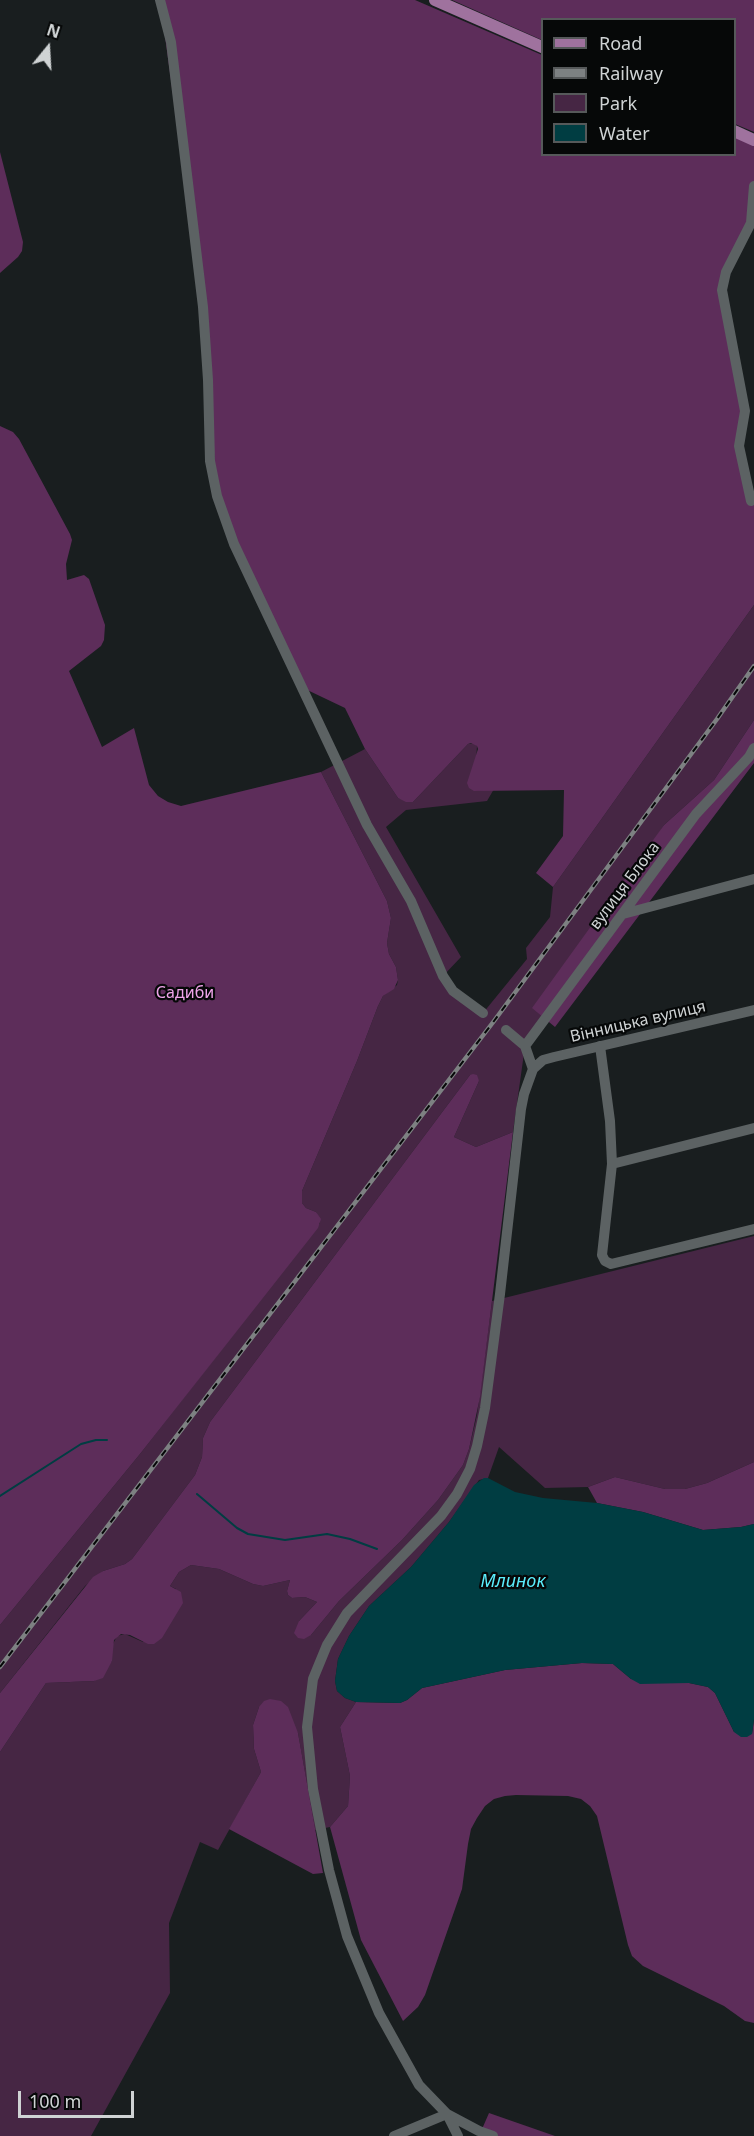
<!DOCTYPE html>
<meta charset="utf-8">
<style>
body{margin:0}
#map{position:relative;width:754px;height:2136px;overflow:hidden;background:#191e1f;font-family:"Noto Sans",sans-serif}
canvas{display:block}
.legend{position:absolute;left:541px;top:18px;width:195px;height:138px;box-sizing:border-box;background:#060808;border:2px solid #56595a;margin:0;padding:8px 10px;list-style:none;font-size:18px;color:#cfd3d4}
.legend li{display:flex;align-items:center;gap:12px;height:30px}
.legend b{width:30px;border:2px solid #56595a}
.north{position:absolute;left:18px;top:18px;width:60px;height:60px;-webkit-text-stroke:4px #060808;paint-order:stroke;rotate:18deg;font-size:16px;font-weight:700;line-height:24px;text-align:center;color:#cfd3d4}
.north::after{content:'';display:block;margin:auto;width:21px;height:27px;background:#cfd3d4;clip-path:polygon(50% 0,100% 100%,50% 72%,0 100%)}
.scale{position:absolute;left:18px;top:2091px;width:116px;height:27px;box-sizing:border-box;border:3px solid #cfd3d4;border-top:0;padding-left:8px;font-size:18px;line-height:21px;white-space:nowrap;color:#cfd3d4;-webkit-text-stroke:4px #060808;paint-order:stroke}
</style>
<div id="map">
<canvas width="754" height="2136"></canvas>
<ul class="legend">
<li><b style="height:8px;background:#9f729e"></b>Road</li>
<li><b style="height:8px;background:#7d8182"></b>Railway</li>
<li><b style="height:16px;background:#462644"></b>Park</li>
<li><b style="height:16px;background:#003d42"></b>Water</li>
</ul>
<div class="north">N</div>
<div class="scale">100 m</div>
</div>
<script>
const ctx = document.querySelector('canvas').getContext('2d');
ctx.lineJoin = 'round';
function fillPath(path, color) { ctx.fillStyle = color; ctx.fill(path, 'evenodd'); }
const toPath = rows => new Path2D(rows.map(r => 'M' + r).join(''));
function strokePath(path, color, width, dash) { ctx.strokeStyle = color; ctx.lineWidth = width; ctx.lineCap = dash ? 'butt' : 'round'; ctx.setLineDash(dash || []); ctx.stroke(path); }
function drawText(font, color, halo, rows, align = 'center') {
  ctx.font = font + ' "Noto Sans",sans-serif'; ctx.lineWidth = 4.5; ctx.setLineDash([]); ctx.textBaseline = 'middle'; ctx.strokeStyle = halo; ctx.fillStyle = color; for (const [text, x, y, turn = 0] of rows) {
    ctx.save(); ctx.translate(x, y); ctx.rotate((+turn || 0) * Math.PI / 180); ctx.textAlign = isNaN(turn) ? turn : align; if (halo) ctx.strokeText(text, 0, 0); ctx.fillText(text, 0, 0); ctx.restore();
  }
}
const green = toPath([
 [754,605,754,720,714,780,664,825,546,1016,525,1046,513,1132,476,1147,454,1137,479,1081,470,1075,210,1422,203,1438,202,1457,195,1475,132,1559,125,1564,103,1571,85,1586,0,1693,0,1625,140,1454,320,1223,316,1212,306,1208,302,1203,302,1191,357,1061,378,1006,383,996,397,985,398,980,396,967,389,954,387,943,391,918,387,901,321,772,365,749,398,798,413,802,468,744,475,743,477,746,474,791,494,789,487,801,406,810,386,827,461,957,443,976,483,1013,527,959,526,948,550,917,553,887],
 [754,1236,754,1462,707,1483,685,1489,665,1489,615,1477,588,1487,545,1488,499,1447,488,1478,479,1480,449,1522,411,1567,369,1606,349,1636,338,1659,335,1681,337,1691,345,1698,356,1702,340,1727,350,1776,348,1806,330,1827,315,1830,298,1733,259,1707,253,1725,254,1749,261,1772,218,1850,200,1842,169,1923,170,1993,91,2136,0,2136,0,1752,46,1683,94,1681,112,1661,112,1646,117,1636,125,1634,143,1642,176,1589,170,1586,179,1572,191,1565,219,1569,253,1584,263,1586,290,1580,287,1591,288,1595,292,1598,305,1597,317,1602,299,1621,311,1635,339,1601,402,1540,438,1500,463,1465,469,1449,477,1415,492,1301]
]);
const forest = toPath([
 [160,0,415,0,542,55,542,154,734,154,735,137,754,145,754,222,723,280,745,411,739,439,754,499,754,605,553,887,536,873,563,836,564,790,474,791,469,788,467,783,478,749,477,746,471,743,468,744,413,802,406,802,398,798,365,749,345,708,301,687,217,496,206,337],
 [452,0,754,0,754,132,735,124,734,20,542,20,542,40],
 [0,152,23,242,22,251,18,257,0,273],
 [0,426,13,432,19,439,70,534,72,540,66,564,67,580,84,575,89,579,105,625,104,640,101,646,69,671,102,747,134,728,149,785,158,796,168,802,181,806,321,772,387,901,391,918,387,943,389,954,396,967,398,980,394,989,383,996,378,1006,357,1061,302,1191,302,1203,306,1208,316,1212,321,1219,318,1228,140,1454,0,1625],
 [754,720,754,763,555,1027,532,1008,664,825,714,780],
 [473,1074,477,1075,479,1081,454,1137,476,1147,513,1132,480,1397,469,1449,463,1465,438,1500,402,1540,339,1601,311,1635,304,1639,298,1638,294,1633,299,1621,317,1602,305,1597,292,1598,288,1595,287,1591,290,1580,263,1586,253,1584,219,1569,191,1565,179,1572,170,1586,181,1592,183,1603,162,1638,154,1644,148,1644,130,1635,121,1634,114,1640,112,1661,103,1678,94,1681,46,1683,0,1752,0,1693,93,1577,103,1571,125,1564,132,1559,195,1475,202,1457,203,1438,210,1422,470,1075],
 [754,1462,754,1524,741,1527,703,1530,643,1512,597,1503,588,1487,615,1477,665,1489,685,1489,707,1483],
 [582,1663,613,1664,631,1679,689,1683,708,1687,715,1693,734,1732,752,1734,754,1720,754,2023,745,2021,724,2006,643,1966,632,1956,628,1945,597,1816,590,1806,581,1799,568,1796,516,1795,505,1796,494,1799,485,1806,477,1818,471,1829,468,1844,462,1889,425,1995,418,2007,403,2021,361,1940,330,1827,348,1806,350,1776,340,1727,356,1702,400,1703,407,1700,422,1688,505,1670],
 [270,1699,281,1701,288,1707,298,1733,323,1873,313,1874,229,1829,261,1772,254,1749,253,1725,259,1707,264,1701],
 [489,2113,555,2136,479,2136]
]);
const water = toPath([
 [484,1478,488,1478,515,1492,543,1498,597,1503,643,1512,703,1530,741,1527,754,1524,754,1719,752,1734,747,1737,741,1737,734,1732,715,1693,708,1687,689,1683,640,1684,631,1679,613,1664,582,1663,505,1670,422,1688,407,1700,400,1703,356,1702,345,1698,337,1691,335,1681,338,1659,349,1636,369,1606,411,1567,449,1522,474,1485]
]);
const stream = toPath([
 [197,1494,237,1528,248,1534,285,1540,327,1534,350,1539,377,1549],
 [0,1496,81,1444,96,1440,107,1440]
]);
const minor = toPath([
 [160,0,171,42,203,307,208,380,210,461,217,496,234,544,367,825,411,901,443,976,453,991,483,1013],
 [751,501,739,446,745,411,722,290,726,272,751,223,754,186],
 [623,914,754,879],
 [506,1030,525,1046,533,1069],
 [525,1046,696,814,749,757,754,748],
 [600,1046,610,1121,612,1164,602,1255,605,1261,611,1264,754,1229],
 [612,1164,754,1128],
 [394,2136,447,2114,458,2136],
 [493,2136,479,2131,447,2114,419,2085,379,2013,347,1936,329,1870,313,1789,307,1727,313,1679,327,1645,347,1613,441,1516,457,1494,470,1469,477,1446,485,1408,500,1294,521,1109,524,1094,533,1069,543,1060,554,1057,754,1010]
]);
const major = toPath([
 [435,0,542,47],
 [734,131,754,140]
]);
const rail = toPath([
 [0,1667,494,1021,717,719,754,666]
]);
const streetNames = [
 ["вулиця Блока",625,886,-53],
 ["Вінницька вулиця",638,1022,-13]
];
const parkNames = [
 ["Садиби",185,993]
];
const waterNames = [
 ["Млинок",513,1582]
];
fillPath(green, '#462644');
fillPath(forest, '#5d2d5a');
fillPath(water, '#003d42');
strokePath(stream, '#003d42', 2);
strokePath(minor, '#5c6263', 10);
strokePath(major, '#9f729e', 12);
strokePath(rail, '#7d8182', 4.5);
strokePath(rail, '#060808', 2, [7]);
drawText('16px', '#cfd3d4', '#060808', streetNames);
drawText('16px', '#efa4e9', '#060808', parkNames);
drawText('italic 18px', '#5aedfb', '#060808', waterNames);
</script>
